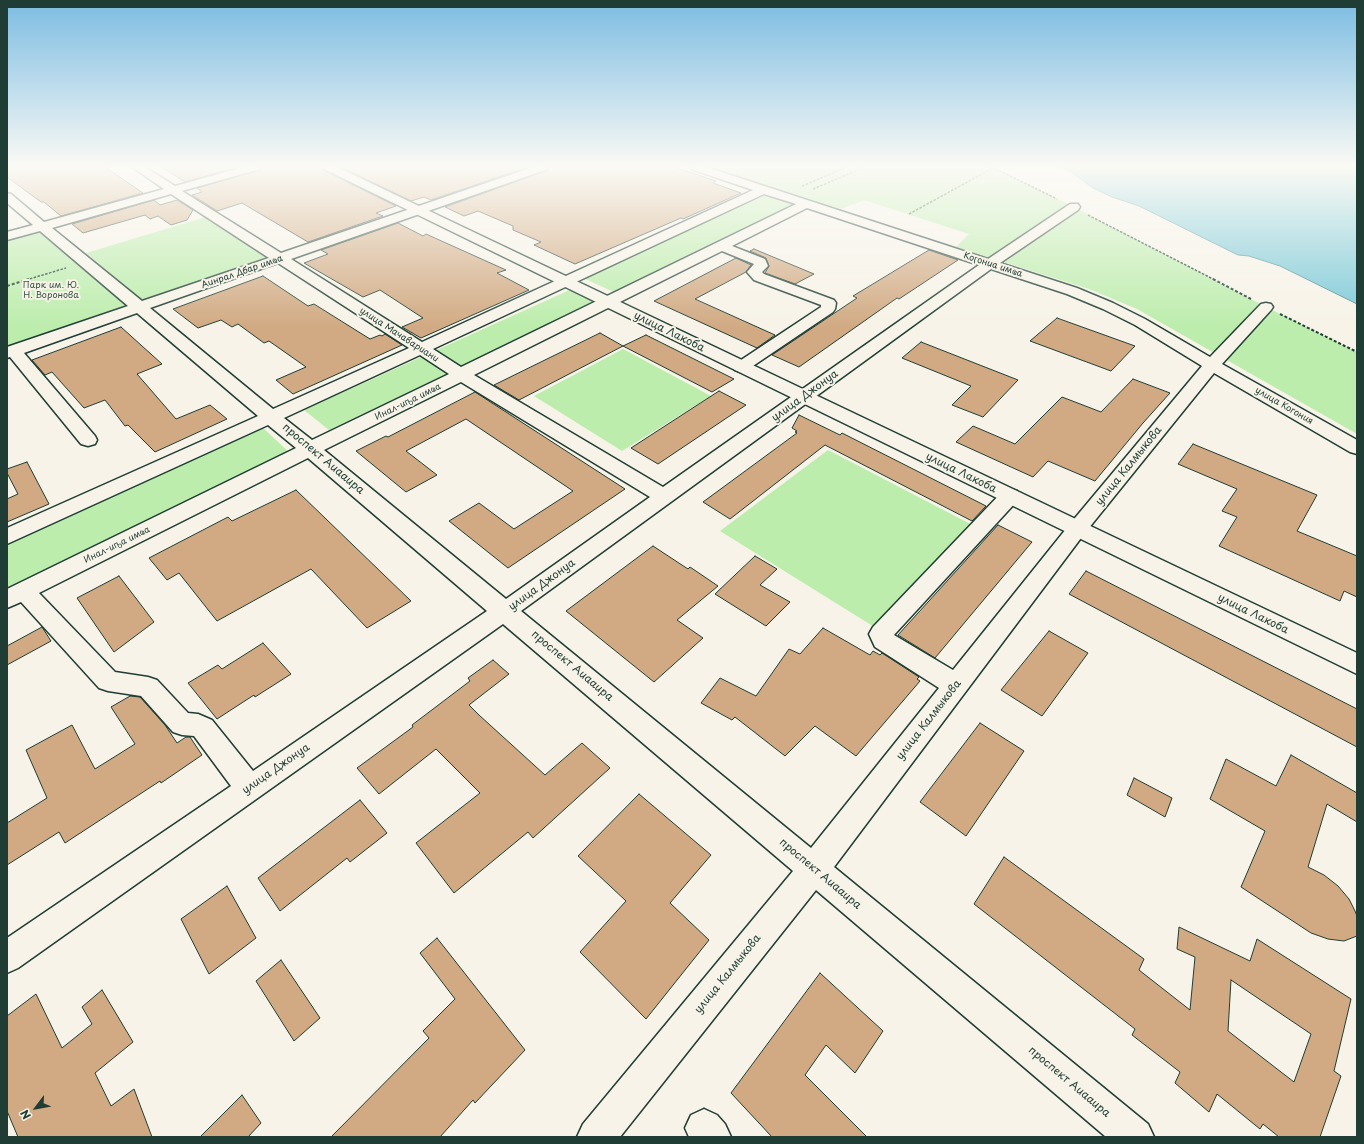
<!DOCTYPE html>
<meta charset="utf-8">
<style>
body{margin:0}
#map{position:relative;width:1364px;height:1144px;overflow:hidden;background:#f7f3e8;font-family:"Playpen Sans",sans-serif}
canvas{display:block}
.frame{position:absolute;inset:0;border:8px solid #1f3d34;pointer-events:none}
.north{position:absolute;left:16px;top:1088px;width:40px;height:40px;-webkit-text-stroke:3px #f7f3e8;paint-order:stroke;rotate:238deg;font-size:11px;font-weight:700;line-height:16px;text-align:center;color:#1f3d34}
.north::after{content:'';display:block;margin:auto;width:14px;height:18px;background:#1f3d34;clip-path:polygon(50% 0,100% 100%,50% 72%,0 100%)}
</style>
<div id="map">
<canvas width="1364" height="1144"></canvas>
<div class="frame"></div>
<div class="north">N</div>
</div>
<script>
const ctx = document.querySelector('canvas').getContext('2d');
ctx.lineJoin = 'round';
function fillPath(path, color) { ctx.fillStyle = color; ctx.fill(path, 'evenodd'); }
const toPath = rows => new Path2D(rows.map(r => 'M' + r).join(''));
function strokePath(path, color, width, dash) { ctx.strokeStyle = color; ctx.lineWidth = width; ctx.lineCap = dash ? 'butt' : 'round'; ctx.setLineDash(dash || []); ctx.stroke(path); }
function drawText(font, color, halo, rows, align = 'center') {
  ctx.font = font + ' "Playpen Sans",sans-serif'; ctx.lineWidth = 4; ctx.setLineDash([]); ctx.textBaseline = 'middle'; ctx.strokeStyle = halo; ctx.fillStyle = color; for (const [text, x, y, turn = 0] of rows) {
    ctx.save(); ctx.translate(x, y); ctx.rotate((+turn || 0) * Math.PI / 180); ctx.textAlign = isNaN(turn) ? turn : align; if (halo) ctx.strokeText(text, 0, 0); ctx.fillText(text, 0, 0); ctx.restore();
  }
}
const green = toPath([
 [709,167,992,167,1074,207,1266,307,1357,352,1357,434,1137,309,1089,289,956,247,969,234,864,200,841,209],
 [765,195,797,206,616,293,581,277],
 [209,216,273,258,143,302,86,253],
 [42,226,140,307,7,353,7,236],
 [574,288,601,301,329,430,304,410],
 [623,349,711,396,622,451,534,396],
 [262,427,291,454,7,590,7,542],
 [828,450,980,529,884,633,720,531]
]);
const water = toPath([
 [1061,167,1357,167,1357,304,1280,266,1249,256,1238,255,1139,206,1112,197,1093,188,1071,172,1061,167]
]);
const building = toPath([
 [7,167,105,167,143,193,61,216,44,202,41,202,7,177,7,167],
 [162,167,238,167,185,182,162,167],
 [262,167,322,167,323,170,396,206,376,213,383,216,308,242,242,203,217,211,192,195,202,192,197,188,260,170,262,167],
 [341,167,528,167,431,200,424,197,411,201,341,167],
 [550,167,674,167,716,181,713,183,741,193,683,219,681,218,575,264,534,245,541,242,513,230,513,226,478,211,464,216,445,207,548,170,550,167],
 [154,200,160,205,177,200,193,210,187,220,171,225,158,216,150,219,145,215,83,233,72,224,154,200],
 [398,223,423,236,426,234,506,270,497,273,529,290,421,338,402,327,423,318,380,290,363,297,304,263,328,254,321,250,398,223],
 [754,249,814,274,795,284,765,273,769,266,766,258,750,251,754,249],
 [929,250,958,260,899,299,897,298,799,367,772,355,857,298,853,296,929,250],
 [736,258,751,265,746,272,695,299,775,335,757,348,654,301,736,258],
 [263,276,308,306,314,304,370,339,380,335,382,336,385,334,402,345,293,394,276,380,306,367,269,341,264,343,238,324,232,327,221,320,198,328,173,309,263,276],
 [1057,318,1135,346,1111,371,1030,341,1057,318],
 [121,327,162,364,137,374,176,419,210,405,227,419,155,452,128,425,125,426,105,400,84,408,52,372,45,375,32,360,121,327],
 [600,333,623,346,519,400,494,385,600,333],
 [646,335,734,379,712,392,623,346,646,335],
 [921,342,1018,380,983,417,952,405,971,386,902,358,921,342],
 [1133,379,1170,393,1143,423,1095,481,1048,461,1033,477,956,442,973,426,1015,444,1062,397,1101,412,1133,379],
 [719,391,746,405,658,464,631,448,719,391],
 [475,392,625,489,508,568,449,521,479,503,514,529,573,491,466,419,406,451,437,475,406,492,356,451,386,436,388,437,475,392],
 [799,415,840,435,842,433,986,506,972,521,825,445,730,519,703,502,797,433,795,432,797,431,792,428,799,415],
 [1193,444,1317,495,1297,531,1357,556,1357,597,1344,591,1340,601,1219,546,1237,517,1222,511,1237,489,1178,464,1193,444],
 [27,462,49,504,7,522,7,499,18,494,7,473,7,469,27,462],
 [296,490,411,601,367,628,311,569,217,621,179,573,167,580,149,558,228,517,232,521,296,490],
 [998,525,1032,542,935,658,898,635,998,525],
 [653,546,688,569,690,567,718,586,677,620,703,638,654,682,566,611,653,546],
 [755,556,777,569,760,585,790,602,766,626,715,594,755,556],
 [1086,571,1357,709,1357,747,1069,594,1086,571],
 [119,576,154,622,114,652,77,598,119,576],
 [42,627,51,641,7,665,7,646,42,627],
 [823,628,870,655,873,651,880,655,882,653,919,677,917,679,920,681,856,756,815,726,785,756,735,717,732,720,701,703,720,678,756,696,789,649,800,654,823,628],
 [1049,631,1088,653,1042,716,1001,690,1049,631],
 [263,643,291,674,255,697,254,695,217,719,188,683,218,665,222,669,263,643],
 [493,660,509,674,469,705,479,715,545,775,582,743,610,768,533,838,528,832,454,893,416,843,480,793,436,749,379,794,357,768,413,727,412,725,470,681,468,678,493,660],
 [130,696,140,697,165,725,177,743,186,737,190,737,202,755,161,783,160,781,65,843,59,832,7,865,7,823,47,798,26,750,72,725,95,769,135,744,111,707,130,696],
 [980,723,1024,751,966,836,920,802,980,723],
 [1291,755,1357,793,1357,822,1327,804,1308,867,1324,875,1338,886,1349,899,1355,911,1357,916,1357,936,1344,941,1328,939,1311,933,1241,887,1265,831,1210,799,1226,759,1276,786,1291,755],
 [1134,778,1172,798,1165,817,1127,795,1134,778],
 [639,794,711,855,670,903,709,940,646,1019,580,952,626,901,578,856,639,794],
 [360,800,387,833,350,862,347,858,280,911,258,878,360,800],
 [1004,857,1144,959,1139,970,1190,1010,1195,957,1177,949,1179,927,1250,961,1257,939,1351,999,1334,1071,1341,1076,1320,1137,1279,1137,1263,1124,1260,1129,1217,1094,1209,1112,1175,1083,1180,1072,1132,1035,1135,1029,974,904,1004,857],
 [1231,980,1311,1034,1294,1082,1228,1031,1231,980],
 [227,886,256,938,209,974,181,919,227,886],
 [437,938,525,1050,475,1103,473,1100,440,1137,331,1137,429,1038,423,1031,455,999,420,953,437,938],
 [281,960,320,1018,294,1041,256,981,281,960],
 [820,973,883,1031,855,1073,826,1045,805,1075,867,1137,772,1137,731,1093,820,973],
 [102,990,133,1042,95,1073,111,1106,134,1089,152,1137,18,1137,7,1111,7,1016,36,994,62,1048,92,1024,82,1007,102,990],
 [242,1095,261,1123,248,1137,200,1137,242,1095]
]);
const pathFar1 = toPath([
 [992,167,1057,199],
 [802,186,847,167],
 [813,189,865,167],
 [909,214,993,168],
 [1088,215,1215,280],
 [26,280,66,268]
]);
const path = toPath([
 [1213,279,1251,299],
 [7,286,29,279],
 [1280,314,1357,352]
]);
const minor = toPath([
 [132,167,145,167,175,186,244,167,261,167,260,169,182,191,281,253,533,167,549,167,548,169,291,259,422,342,753,190,691,169,690,167,706,167,988,259,1070,204,1078,204,1080,207,1078,210,1000,263,1077,288,1113,303,1145,319,1210,357,1261,304,1266,303,1271,304,1273,307,1271,310,1222,364,1357,440,1357,454,1350,452,1214,373,1084,534,834,867,1148,1124,1154,1137,1106,1137,816,890,620,1137,577,1137,583,1124,793,871,503,624,18,968,7,973,7,938,231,786,194,736,182,735,173,732,141,696,108,691,99,688,21,602,7,608,7,589,296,448,268,425,7,544,7,528,258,416,137,313,24,353,95,436,97,440,95,444,88,446,81,444,10,357,7,358,7,347,128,306,40,231,7,240,7,232,33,225,7,203,7,193,11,194,44,222,164,189,132,167],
 [171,194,269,258,142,301,52,228,171,194],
 [764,194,796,204,461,367,433,349,764,194],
 [807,208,979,265,663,487,474,375,722,251,754,264,747,272,754,280,821,305,821,307,735,364,733,367,735,370,741,372,747,370,833,312,835,309,836,303,834,300,764,274,762,272,768,266,765,259,732,246,807,208],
 [278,263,409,348,273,409,150,308,278,263],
 [991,269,1067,294,1103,309,1135,325,1202,366,1070,524,953,670,894,635,1017,501,1020,496,1017,491,1010,489,1003,491,873,627,869,634,875,647,939,688,811,848,521,611,991,269],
 [420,355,449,374,312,440,284,418,420,355],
 [461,382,650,497,506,599,324,450,461,382],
 [308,458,487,611,253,771,212,720,198,714,188,713,157,680,148,677,115,672,39,593,308,458],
 [704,1109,717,1115,725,1124,731,1137,689,1137,685,1128,691,1115,704,1109]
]);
const major = toPath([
 [323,167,337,167,1357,653,1357,674,324,169,323,167]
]);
const farStreetnames = [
 ["Коӷониа имҩа",993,265,18],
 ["Аинрал Дбар имҩа",242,272,-19],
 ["улица Мачавариани",399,335,33],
 ["Инал-иҧа имҩа",408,402,-26],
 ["улица Когония",1284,406,30],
 ["Инал-иҧа имҩа",117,545,-26]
];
const farParknames = [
 ["Парк им. Ю.",51,286],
 ["Н. Воронова",51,296]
];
const streetNames = [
 ["улица Лакоба",669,332,26],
 ["улица Джонуа",805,396,-36],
 ["проспект Аиааира",323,459,40],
 ["улица Калмыкова",1129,466,-51],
 ["улица Лакоба",961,473,26],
 ["улица Джонуа",542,585,-36],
 ["улица Лакоба",1253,614,26],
 ["проспект Аиааира",572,666,40],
 ["улица Калмыкова",929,720,-52],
 ["улица Джонуа",276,769,-35],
 ["проспект Аиааира",820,874,40],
 ["улица Калмыкова",728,974,-51],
 ["проспект Аиааира",1069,1082,40]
];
fillPath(green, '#bcedac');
fillPath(water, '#7bc9d8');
strokePath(water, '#569196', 1);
fillPath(building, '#d1aa83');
strokePath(building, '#1f3d34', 1);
strokePath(minor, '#1f3d34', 3);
strokePath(major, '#1f3d34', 3);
strokePath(pathFar1, '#1f3d34', 1.5, [2.5, 1.5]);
strokePath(path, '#1f3d34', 2, [3, 2]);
fillPath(minor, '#f7f3e8');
fillPath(major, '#f7f3e8');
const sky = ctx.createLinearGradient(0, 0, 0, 327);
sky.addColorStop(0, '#7cbce2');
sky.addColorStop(0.51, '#fbfaf5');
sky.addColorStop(1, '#fbfaf500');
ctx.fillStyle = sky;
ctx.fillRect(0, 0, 1364, 327);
drawText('9px', '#1f3d34', '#f7f3e8', farStreetnames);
drawText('9px', '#375746', '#f7f3e8', farParknames);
drawText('11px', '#1f3d34', '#f7f3e8', streetNames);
</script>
